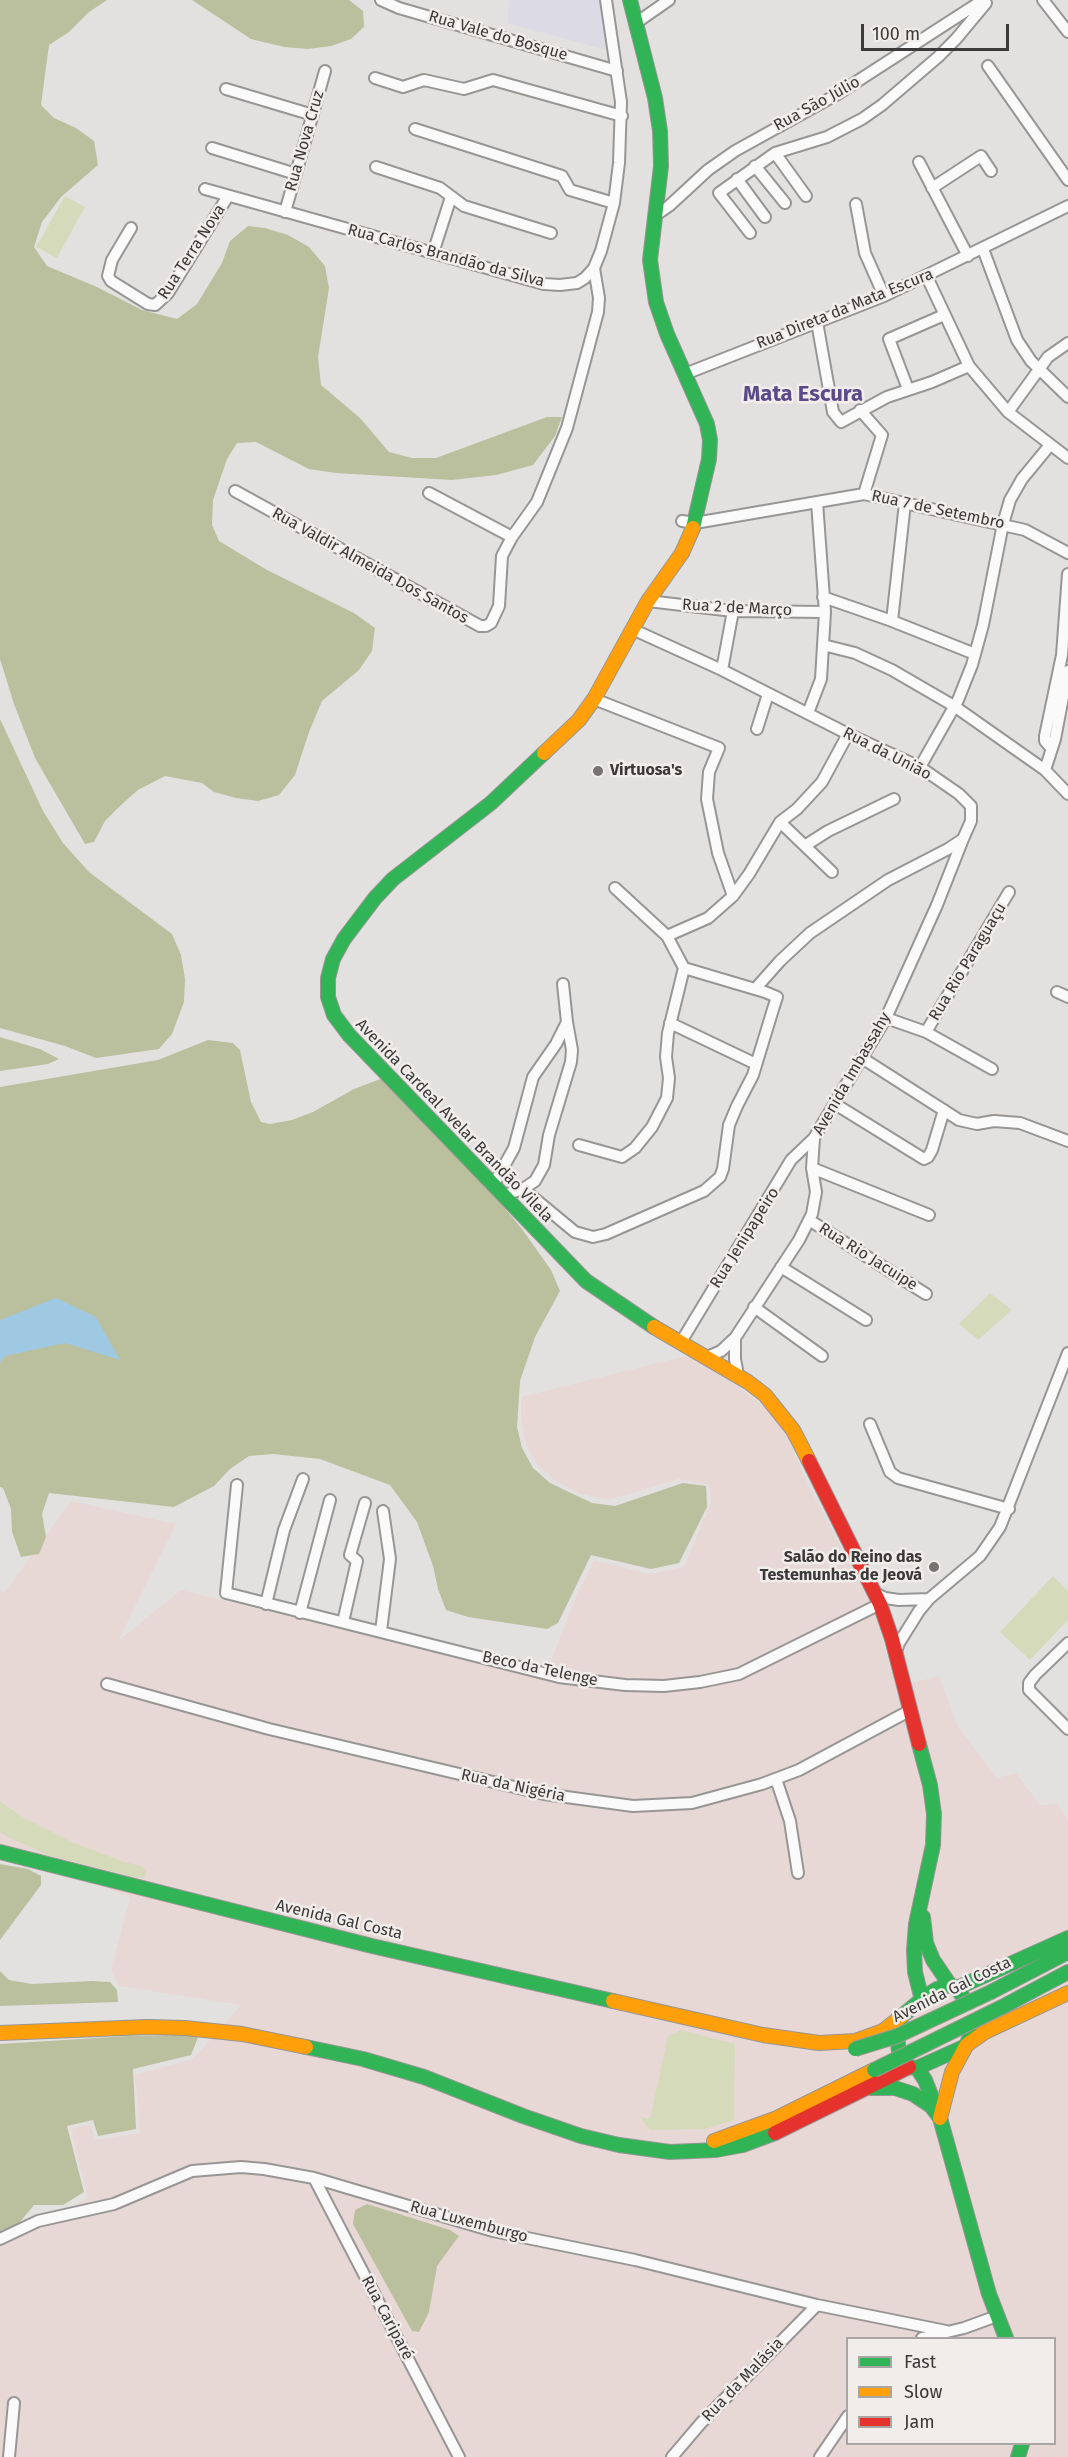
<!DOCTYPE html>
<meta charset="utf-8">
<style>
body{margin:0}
#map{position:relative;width:1068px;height:2457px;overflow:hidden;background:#e3e1df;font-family:"Fira Sans",sans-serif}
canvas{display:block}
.legend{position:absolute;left:846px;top:2337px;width:210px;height:108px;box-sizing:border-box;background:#f1edeb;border:2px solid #a8a5a4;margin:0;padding:8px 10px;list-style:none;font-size:18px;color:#3b3939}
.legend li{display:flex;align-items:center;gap:12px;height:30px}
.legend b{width:30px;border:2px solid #a8a5a4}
.scale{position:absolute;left:861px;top:24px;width:148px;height:27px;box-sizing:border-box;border:3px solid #3b3939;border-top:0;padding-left:8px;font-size:18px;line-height:21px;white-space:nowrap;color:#3b3939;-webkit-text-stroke:4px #f1edeb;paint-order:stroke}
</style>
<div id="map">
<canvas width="1068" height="2457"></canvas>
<ul class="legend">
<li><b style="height:8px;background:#30b455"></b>Fast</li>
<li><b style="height:8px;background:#ff9f0a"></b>Slow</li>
<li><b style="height:8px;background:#e5322d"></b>Jam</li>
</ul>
<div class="scale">100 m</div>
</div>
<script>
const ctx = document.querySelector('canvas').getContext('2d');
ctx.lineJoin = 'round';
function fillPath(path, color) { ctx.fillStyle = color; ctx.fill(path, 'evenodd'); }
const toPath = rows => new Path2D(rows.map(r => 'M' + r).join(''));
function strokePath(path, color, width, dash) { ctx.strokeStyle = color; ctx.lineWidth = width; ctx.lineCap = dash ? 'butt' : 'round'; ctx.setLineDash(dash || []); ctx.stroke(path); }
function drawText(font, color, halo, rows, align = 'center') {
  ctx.font = font + ' "Fira Sans",sans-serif'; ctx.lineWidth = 5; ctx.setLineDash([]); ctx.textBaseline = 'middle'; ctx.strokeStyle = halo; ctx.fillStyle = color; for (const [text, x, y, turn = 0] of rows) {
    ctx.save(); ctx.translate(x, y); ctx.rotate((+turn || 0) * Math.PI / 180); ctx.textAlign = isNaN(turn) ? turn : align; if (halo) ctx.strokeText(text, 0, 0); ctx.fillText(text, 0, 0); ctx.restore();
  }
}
const industrial = toPath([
 [690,1355,711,1365,771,1412,782,1424,808,1484,875,1612,896,1687,939,1676,957,1725,997,1778,1016,1773,1040,1805,1058,1804,1068,1821,1068,2457,0,2457,0,2245,88,2198,71,2129,91,2124,95,2140,140,2133,135,2075,193,2059,241,2005,119,1986,111,1969,130,1898,0,1844,0,1590,4,1593,71,1501,176,1524,118,1641,181,1590,548,1678,551,1661,574,1601,594,1560,649,1574,684,1567,711,1502,710,1485,678,1479,609,1500,581,1494,554,1480,536,1463,526,1444,521,1422,521,1397],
 [848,2338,1054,2338,1054,2444,848,2444]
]);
const education = toPath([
 [510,0,601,0,606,50,507,23]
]);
const green = toPath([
 [65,196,85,207,57,258,36,247],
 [990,1293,1012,1310,978,1340,959,1324],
 [1053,1576,1068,1591,1068,1620,1030,1660,1000,1632],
 [0,1801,21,1816,72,1842,124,1862,142,1866,146,1872,145,1877,138,1878,48,1855,4,1835,0,1832],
 [681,2030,735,2044,734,2120,705,2129,650,2130,640,2117,650,2119,668,2036]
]);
const forest = toPath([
 [0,0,107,0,89,12,69,32,49,45,41,105,54,118,76,128,94,141,98,165,61,197,42,222,34,247,47,266,97,287,142,310,177,319,197,304,222,263,230,241,248,226,265,228,288,235,309,247,325,266,329,288,318,357,321,385,360,418,389,452,412,458,436,458,547,417,562,417,555,436,533,465,496,475,452,480,336,473,309,469,256,442,237,443,227,459,213,500,212,525,219,541,267,570,354,613,375,628,372,651,359,670,322,701,309,732,295,775,279,795,258,801,236,798,214,792,202,783,165,776,138,790,121,805,105,821,94,842,85,844,35,758,14,704,0,659],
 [192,0,349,0,363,11,364,27,351,39,331,46,308,49,284,47,251,39],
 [0,719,43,811,63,843,89,872,172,934,181,955,185,979,184,1002,172,1034,159,1049,96,1058,65,1046,0,1028],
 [0,1037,40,1049,59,1059,48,1064,0,1071],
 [208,1040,233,1043,240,1050,251,1102,261,1122,270,1124,292,1120,313,1112,354,1089,383,1078,493,1194,522,1229,551,1270,560,1291,535,1337,520,1381,517,1427,522,1448,533,1468,550,1483,592,1503,615,1506,683,1483,706,1486,707,1507,679,1563,651,1569,591,1555,558,1623,547,1629,468,1617,446,1610,438,1589,433,1566,417,1522,390,1485,320,1459,273,1454,249,1456,230,1469,214,1486,174,1507,49,1493,42,1514,46,1537,39,1554,21,1557,12,1532,11,1509,3,1488,0,1487,0,1087,158,1060],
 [0,1864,28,1869,41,1876,41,1885,0,1940],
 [0,1971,9,1980,32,1984,92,1981,110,1982,117,1990,118,2002,0,2006],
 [199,2035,191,2055,133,2069,136,2129,98,2136,93,2120,67,2126,84,2192,63,2205,34,2205,19,2223,0,2231,0,2044,129,2036],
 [367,2204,450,2230,459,2236,437,2266,429,2312,419,2332,412,2331,353,2224,355,2210]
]);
const water = toPath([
 [56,1298,96,1317,120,1360,65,1343,5,1356,0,1363,0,1320]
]);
const street = toPath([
 [381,0,399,8,617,71],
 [1043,0,1068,32],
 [636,23,669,0],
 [988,66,1068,180],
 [375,78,403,87,424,80,464,89,493,80,622,116],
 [226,89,313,115],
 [415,129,562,176,570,190,614,203],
 [212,148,296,174],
 [775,153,806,196],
 [919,162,968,256],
 [755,166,785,203],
 [376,167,440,188,464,206,551,233],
 [737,179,765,217],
 [932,188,981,156,991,171],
 [205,189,544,284,560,285,577,283,585,278,594,268,601,251,614,203,619,163,621,102,606,0],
 [856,204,865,253,884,296],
 [285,212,325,71],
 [656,215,669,206,708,170,735,151,836,95,983,0],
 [131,228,112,260,108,276,111,281,148,304,155,305,168,293,228,196],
 [750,233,719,193,775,153,827,137,862,119,882,105,938,57,956,39,986,3],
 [983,249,1017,340,1031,361,1068,397],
 [433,253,451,197],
 [927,277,969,366,1008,412,1068,458],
 [817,322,833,412,841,422,887,397,932,382,969,366],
 [685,374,884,296,1068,206],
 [908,389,889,339,944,315],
 [860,410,882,435,864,494],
 [1008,412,1048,357,1068,343],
 [235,491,480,626,486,626,491,623,499,606,502,556,512,537,537,502,567,428,598,312,599,298,594,268],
 [429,493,512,537],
 [682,521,695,523,864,494,1025,530,1068,553],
 [823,597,892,621,975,654],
 [648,601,733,611,825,612],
 [892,621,905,503],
 [632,629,722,670,848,734,920,767,959,794,971,806,971,821,963,839,948,849,888,880,810,933,780,961,756,988],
 [823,645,855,653,892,670,954,706,1045,770,1068,794],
 [722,670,733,611],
 [594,699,719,748,709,772,707,799,718,853,733,896],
 [808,713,821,679,825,612,817,502],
 [757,729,768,694],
 [1051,748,1045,741,1045,736,1062,655,1068,574],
 [920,767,958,700,972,665,983,625,1003,524,1010,500,1022,479,1050,445],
 [1045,770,1055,739,1068,671],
 [780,822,832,872],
 [806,845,828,831,894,799],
 [667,936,708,918,733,896,749,874,780,822,797,809,822,782,848,734],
 [1057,992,1068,997],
 [886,1018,926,1032,992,1069],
 [670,1023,756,1064],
 [926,1032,1009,892],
 [862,1058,959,1120,977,1124,994,1121,1020,1123,1068,1141],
 [835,1104,924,1159,928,1157,932,1150,944,1110],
 [579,1145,622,1157,635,1148,652,1127,667,1098,669,1078,666,1057,668,1033,684,968],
 [812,1168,929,1215],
 [494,1184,514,1148,533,1077,556,1044,567,1022,563,984],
 [523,1189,575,1232,593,1237,606,1234,704,1191,720,1177,723,1169,729,1125,737,1106,753,1075,774,1006,777,997,765,992,684,968,667,936,615,888],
 [504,1195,523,1189,535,1181,544,1165,549,1135,571,1062,572,1050,567,1022],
 [809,1220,926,1294],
 [781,1267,866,1320],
 [754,1307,822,1356],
 [735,1338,735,1359,738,1375],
 [681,1342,791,1160,814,1138],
 [707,1357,721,1351,735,1338,799,1240,812,1214,816,1192,812,1168,814,1138,886,1018,937,905,963,839],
 [870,1424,890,1472,898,1478,1009,1509],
 [237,1485,226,1593,559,1677,625,1685,664,1686,700,1682,739,1674,880,1604],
 [875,1593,885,1598,899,1600,929,1599],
 [266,1604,284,1530,303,1479],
 [300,1613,330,1500],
 [343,1622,357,1561,350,1555,365,1503],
 [381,1631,390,1559,383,1511],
 [1068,1643,1035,1675,1029,1683,1029,1690,1068,1729],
 [895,1654,899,1643,919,1611,929,1599,980,1556,1000,1527,1068,1353],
 [107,1684,269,1729,544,1794,633,1806,692,1803,762,1784,799,1770,909,1711],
 [776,1779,790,1821,798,1873],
 [314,2178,459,2457],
 [0,2239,38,2221,114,2204,192,2171,241,2167,264,2169,314,2178,493,2231,635,2260,817,2305,946,2331],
 [922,2338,964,2328,997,2316],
 [9,2457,14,2403],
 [672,2457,701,2423,817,2305],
 [820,2457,848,2416]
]);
const fast = toPath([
 [630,0,655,98,660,131,661,166,650,260,656,302,667,334,707,424,710,440,709,459,693,528],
 [544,753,491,803,393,879,375,898,344,939,333,959,328,978,328,997,334,1015,349,1035,586,1281,654,1327],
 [919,1744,930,1785,934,1814,933,1845,916,1924,914,1950,915,1972,922,2000],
 [0,1852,372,1946,613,2001],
 [923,1917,926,1943,933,1960,950,1985,957,1988,963,1997],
 [950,1985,937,1989,926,1996,902,2016,896,2030,899,2051,909,2067,917,2068,966,2046,971,2034],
 [957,1988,1068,1938],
 [991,1992,1068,1952],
 [1002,2007,1068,1972],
 [306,2047,363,2059,424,2077,523,2116,581,2136,619,2145,670,2152,716,2150,743,2145,775,2133],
 [917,2068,925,2080,940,2118,989,2294,1006,2338],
 [871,2088,895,2088,913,2094,931,2106,940,2118],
 [1018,2457,1022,2444]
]);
const slow = toPath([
 [544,753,579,720,594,699,648,601,682,553,693,528],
 [654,1327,748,1382,765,1395,793,1430,809,1461],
 [613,2001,763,2035,819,2043,855,2041,883,2031,902,2016],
 [0,2033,147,2027,185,2028,242,2034,306,2047],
 [968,2044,985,2032,1068,1993],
 [940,2118,952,2072,966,2046],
 [714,2141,777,2118,874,2070]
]);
const jam = toPath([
 [809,1461,880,1604,892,1639,919,1744],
 [775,2133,909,2067]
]);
const fastBridge = toPath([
 [855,2049,897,2036,991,1992],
 [874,2070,1002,2007]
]);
const markers = [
 [598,771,6,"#767473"],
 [934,1567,6,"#767473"]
];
const streetNames = [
 ["Rua Vale do Bosque",498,36,16],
 ["Rua São Júlio",817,104,-29],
 ["Rua Nova Cruz",305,141,-74],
 ["Rua Terra Nova",192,252,-57],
 ["Rua Carlos Brandão da Silva",446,256,15],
 ["Rua Direta da Mata Escura",845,309,-22],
 ["Rua 7 de Setembro",938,510,12],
 ["Rua Valdir Almeida Dos Santos",370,566,29],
 ["Rua 2 de Março",737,608,3],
 ["Rua da União",887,754,27],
 ["Rua Rio Paraguaçu",968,962,-59],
 ["Avenida Imbassahy",852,1074,-60],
 ["Avenida Cardeal Avelar Brandão Vilela",454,1121,46],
 ["Rua Jenipapeiro",745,1238,-58],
 ["Rua Rio Jacuipe",868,1257,32],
 ["Beco da Telenge",540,1669,12],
 ["Rua da Nigéria",513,1786,12],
 ["Avenida Gal Costa",339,1920,13],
 ["Avenida Gal Costa",952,1990,-26],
 ["Rua Luxemburgo",469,2222,15],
 ["Rua Cariparé",387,2318,62],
 ["Rua da Malásia",743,2380,-46]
];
const poiNames = [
 ["Virtuosa's",610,771],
 ["Salão do Reino das",922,1558,"right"],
 ["Testemunhas de Jeová",922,1576,"right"]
];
const districtNames = [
 ["Mata Escura",803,395]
];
fillPath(industrial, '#e7d8d5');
fillPath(education, '#dcdae5');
fillPath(green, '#d5dabb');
fillPath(forest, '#babf9e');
fillPath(water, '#9fc9e2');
strokePath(street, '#979695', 14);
strokePath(fast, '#979695', 16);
strokePath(slow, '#979695', 16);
strokePath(jam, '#979695', 16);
strokePath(street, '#fbfafa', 10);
strokePath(fast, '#30b455', 14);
strokePath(slow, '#ff9f0a', 14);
strokePath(jam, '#e5322d', 14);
strokePath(fastBridge, '#a09a90', 16, []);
strokePath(fastBridge, '#30b455', 14);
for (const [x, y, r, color] of markers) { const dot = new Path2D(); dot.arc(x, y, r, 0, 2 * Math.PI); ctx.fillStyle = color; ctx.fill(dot); strokePath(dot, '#f1edeb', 2); }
drawText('16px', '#3b3939', '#f1edeb', streetNames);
drawText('bold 16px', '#3b3939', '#f1edeb', poiNames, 'left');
drawText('bold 22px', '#5b4a88', '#f1edeb', districtNames);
</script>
